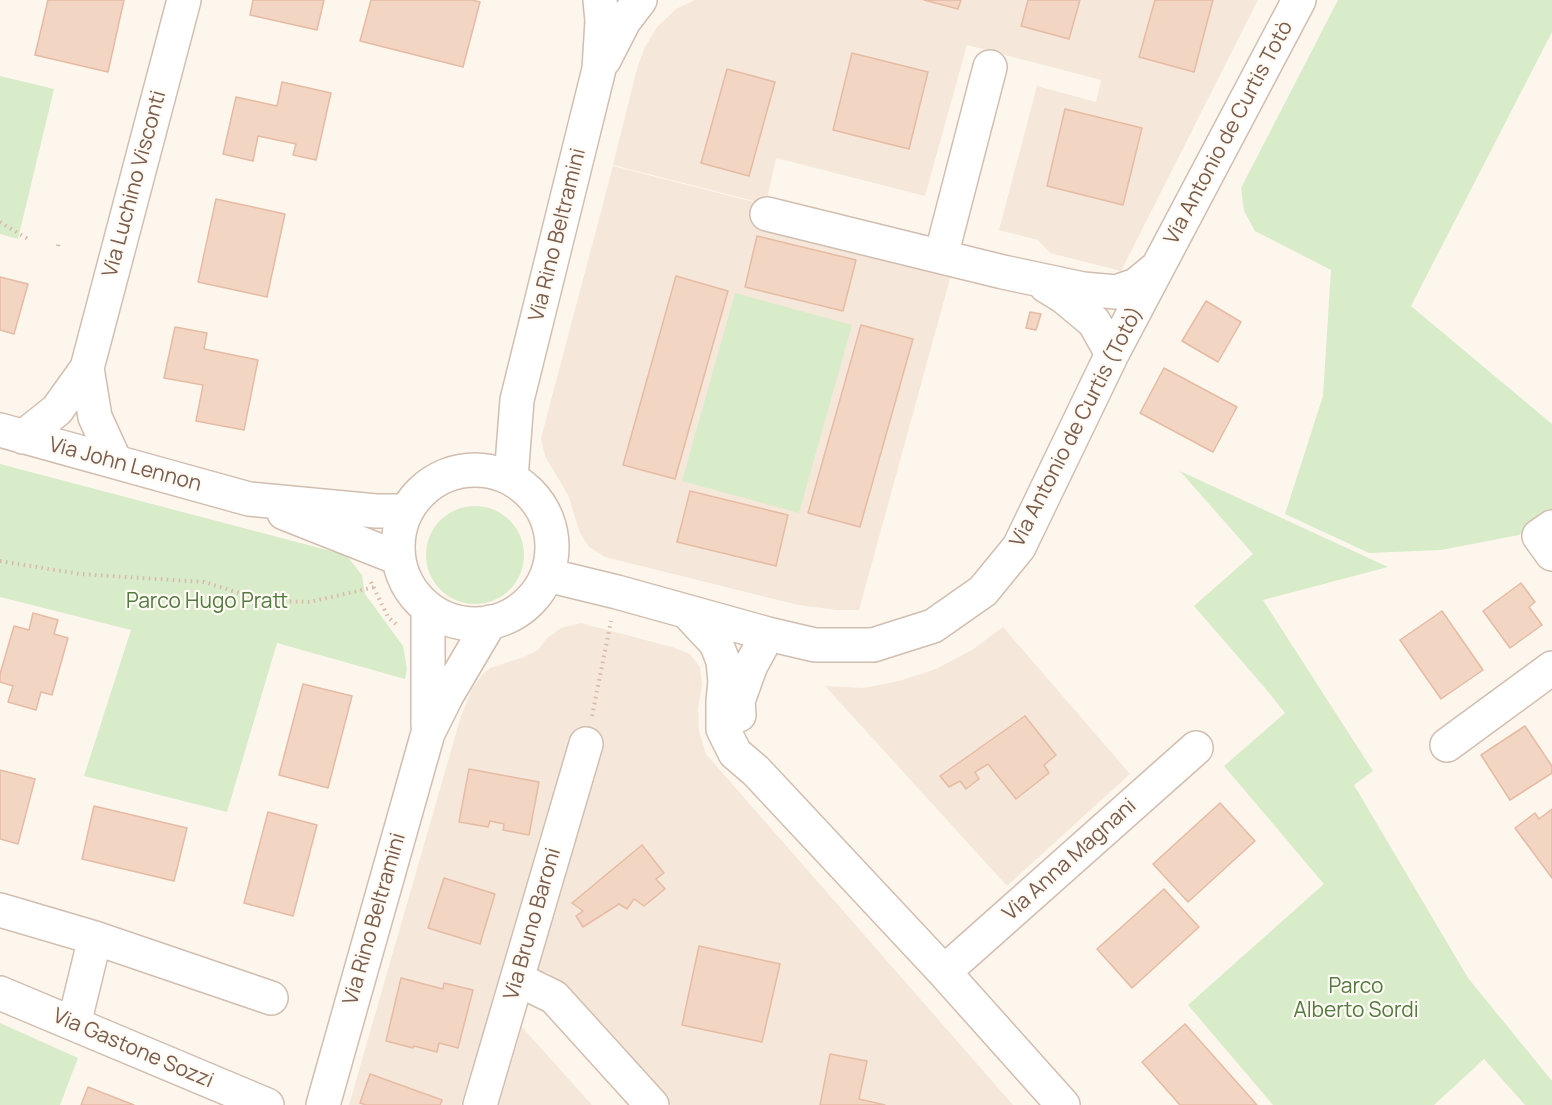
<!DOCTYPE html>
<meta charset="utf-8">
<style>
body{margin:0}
canvas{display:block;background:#fdf6ec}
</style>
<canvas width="1552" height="1105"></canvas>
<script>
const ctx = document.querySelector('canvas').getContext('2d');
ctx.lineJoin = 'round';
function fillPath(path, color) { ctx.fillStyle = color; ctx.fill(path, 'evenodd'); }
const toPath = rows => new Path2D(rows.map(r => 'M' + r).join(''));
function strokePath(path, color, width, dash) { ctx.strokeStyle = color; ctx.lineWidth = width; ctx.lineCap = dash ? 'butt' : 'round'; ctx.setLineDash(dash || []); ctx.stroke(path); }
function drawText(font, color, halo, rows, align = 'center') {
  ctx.font = font + ' Manrope,sans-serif'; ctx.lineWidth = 4.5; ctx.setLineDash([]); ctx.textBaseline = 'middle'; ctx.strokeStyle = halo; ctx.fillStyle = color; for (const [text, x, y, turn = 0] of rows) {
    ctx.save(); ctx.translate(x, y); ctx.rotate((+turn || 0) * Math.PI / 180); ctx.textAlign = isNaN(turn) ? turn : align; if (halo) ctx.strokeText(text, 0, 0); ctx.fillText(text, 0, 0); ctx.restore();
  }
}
const residential = toPath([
 [695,0,1258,0,1121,271,1050,253,1038,240,999,230,1037,86,1096,102,1101,80,967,45,925,196,776,158,766,204,613,165,637,69,644,49,657,27,676,9],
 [613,166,765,205,951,275,859,610,836,610,798,605,605,557,589,547,580,533,568,495,545,456,541,438],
 [581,623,672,647,690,654,700,667,702,684,698,709,699,731,706,754,1013,1105,671,1105,549,973,504,966,461,1105,349,1105,461,716,472,689,482,675,490,668,524,657,538,650,546,639,561,628],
 [1003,627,1130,774,1007,886,825,686,863,688,899,681,936,669,972,650],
 [522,1027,592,1105,499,1105]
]);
const green = toPath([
 [1338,0,1552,0,1552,32,1411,306,1552,424,1552,511,1519,535,1441,550,1369,553,1285,514,1323,396,1331,270,1255,231,1244,211,1241,188],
 [0,76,54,89,18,239,0,234],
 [735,293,852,325,799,513,682,481],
 [0,464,346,555,362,575,365,594,403,646,407,669,405,679,277,643,227,812,84,776,131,630,0,597],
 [1180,471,1388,567,1263,600,1373,771,1354,785,1468,978,1552,1081,1552,1105,1525,1105,1484,1059,1434,1105,1273,1105,1188,1005,1324,884,1224,766,1285,713,1265,688,1194,606,1253,554],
 '426 555a49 49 0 1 1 98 0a49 49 0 1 1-98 0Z',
 [0,1023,78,1058,60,1105,0,1105]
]);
const building = toPath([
 [48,0,124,0,108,72,35,55,48,0],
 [253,0,324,0,317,30,250,15,253,0],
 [371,0,472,0,480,2,463,67,360,41,371,0],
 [924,0,961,0,958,9,924,0],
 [1028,0,1080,0,1069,39,1021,26,1028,0],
 [1155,0,1213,0,1194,72,1139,57,1155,0],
 [852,53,928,72,909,149,833,130,852,53],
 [727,69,775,82,749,176,701,163,727,69],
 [282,82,331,93,316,160,293,155,296,144,258,136,253,161,223,154,236,97,277,106,282,82],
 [1065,109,1142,128,1123,205,1047,186,1065,109],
 [216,199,285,214,267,297,198,282,216,199],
 [757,236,856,260,843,311,745,287,757,236],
 [676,276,728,291,675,479,623,465,676,276],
 [0,277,28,284,14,334,0,330,0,277],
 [1206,301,1241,322,1218,362,1182,341,1206,301],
 [1030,312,1041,314,1036,330,1026,328,1030,312],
 [861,325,913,339,860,527,808,513,861,325],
 [175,327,207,333,204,349,258,360,244,430,196,421,203,385,164,378,175,327],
 [1164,368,1237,407,1213,452,1140,413,1164,368],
 [690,491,788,515,776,566,677,542,690,491],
 [1521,583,1535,602,1529,607,1542,625,1510,648,1483,611,1521,583],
 [1442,611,1483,670,1441,699,1400,640,1442,611],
 [33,613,58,620,54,634,68,638,52,695,41,692,36,710,8,702,13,686,0,682,0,674,14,626,29,630,33,613],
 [303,684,352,696,328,788,279,775,303,684],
 [1025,716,1056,755,1044,765,1049,773,1016,799,988,764,975,772,979,779,966,789,960,781,949,787,940,776,1025,716],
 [1525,726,1552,766,1552,773,1510,800,1481,755,1525,726],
 [469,769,539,782,529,835,503,830,504,824,490,821,488,827,459,822,469,769],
 [0,770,35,779,18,844,0,839,0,770],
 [1220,803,1255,841,1188,902,1153,864,1220,803],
 [94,806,187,828,174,881,82,859,94,806],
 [1552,809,1552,878,1515,828,1535,813,1539,819,1552,809],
 [268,812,317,825,293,916,244,903,268,812],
 [642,845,664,873,656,879,665,889,644,906,634,899,627,909,619,904,583,927,576,916,583,911,572,903,642,845],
 [444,878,495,894,480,944,428,928,444,878],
 [1164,889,1199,927,1132,988,1097,949,1164,889],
 [699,946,780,964,762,1042,682,1025,699,946],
 [401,978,443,989,444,983,473,990,458,1048,439,1043,437,1052,414,1046,413,1048,386,1041,401,978],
 [1185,1024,1257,1105,1180,1105,1142,1062,1185,1024],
 [830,1054,867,1061,859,1099,885,1105,820,1105,830,1054],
 [370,1074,442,1100,440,1105,366,1105,360,1103,370,1074],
 [88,1087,134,1105,81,1105,88,1087]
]);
const path = toPath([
 [0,222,28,239],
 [58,246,59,241],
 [0,561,80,574,204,582,265,601,310,602,375,587],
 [371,582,388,617,398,626],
 [592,716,611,621]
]);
const minor = toPath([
 [604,60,624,21,640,0],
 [767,214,1003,272,1083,289,1116,292,1136,285,1158,267],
 [941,256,990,67],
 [1046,286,1064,297,1094,322,1112,354],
 [0,430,249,499,376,511,406,511],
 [23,437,57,410,87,368],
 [115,461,95,417,87,368,184,0],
 '398 547a77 77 0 1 1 154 0a77 77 0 1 1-154 0Z',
 [511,478,517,400,599,69,602,21,600,0],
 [284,513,398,558],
 [1552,527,1539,536,1552,554],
 [547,575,617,592,768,634,815,645,873,645,933,626,983,591,1019,547,1112,354,1299,0],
 [687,612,716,643,723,661,725,681,723,701,723,729,735,753,756,771,944,972,1063,1105],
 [739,715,738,701,751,665,768,634],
 [428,725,428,608],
 [1447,745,1552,668],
 [0,910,95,938,271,998],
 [944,972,1196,748],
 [517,979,554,997,652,1105],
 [0,993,267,1105],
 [74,1024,95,938],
 [323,1105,428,733,447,695,490,622],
 [480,1105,586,744]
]);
const streetNames = [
 ["Via Antonio de Curtis Totò",1229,133,-62],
 ["Via Luchino Visconti",135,184,-75],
 ["Via Rino Beltramini",558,235,-76],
 ["Via Antonio de Curtis (Totò)",1077,427,-63],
 ["Via John Lennon",125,465,15],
 ["Via Anna Magnani",1070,860,-42],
 ["Via Rino Beltramini",375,919,-74],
 ["Via Bruno Baroni",533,924,-74],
 ["Via Gastone Sozzi",133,1049,23]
];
const parkNames = [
 ["Parco Hugo Pratt",207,602],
 ["Parco",1356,987],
 ["Alberto Sordi",1356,1011]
];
fillPath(residential, '#f5e8da');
fillPath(green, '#d8ecc9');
fillPath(building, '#f3d5c3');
strokePath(building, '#e6bba3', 1.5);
strokePath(minor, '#d1beb0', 36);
strokePath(path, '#d9b8a5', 4, [1.5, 4.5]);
strokePath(minor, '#fff', 33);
drawText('21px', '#7a5c4d', '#fffaf3', streetNames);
drawText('21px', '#537a41', '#fffaf3', parkNames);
</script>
